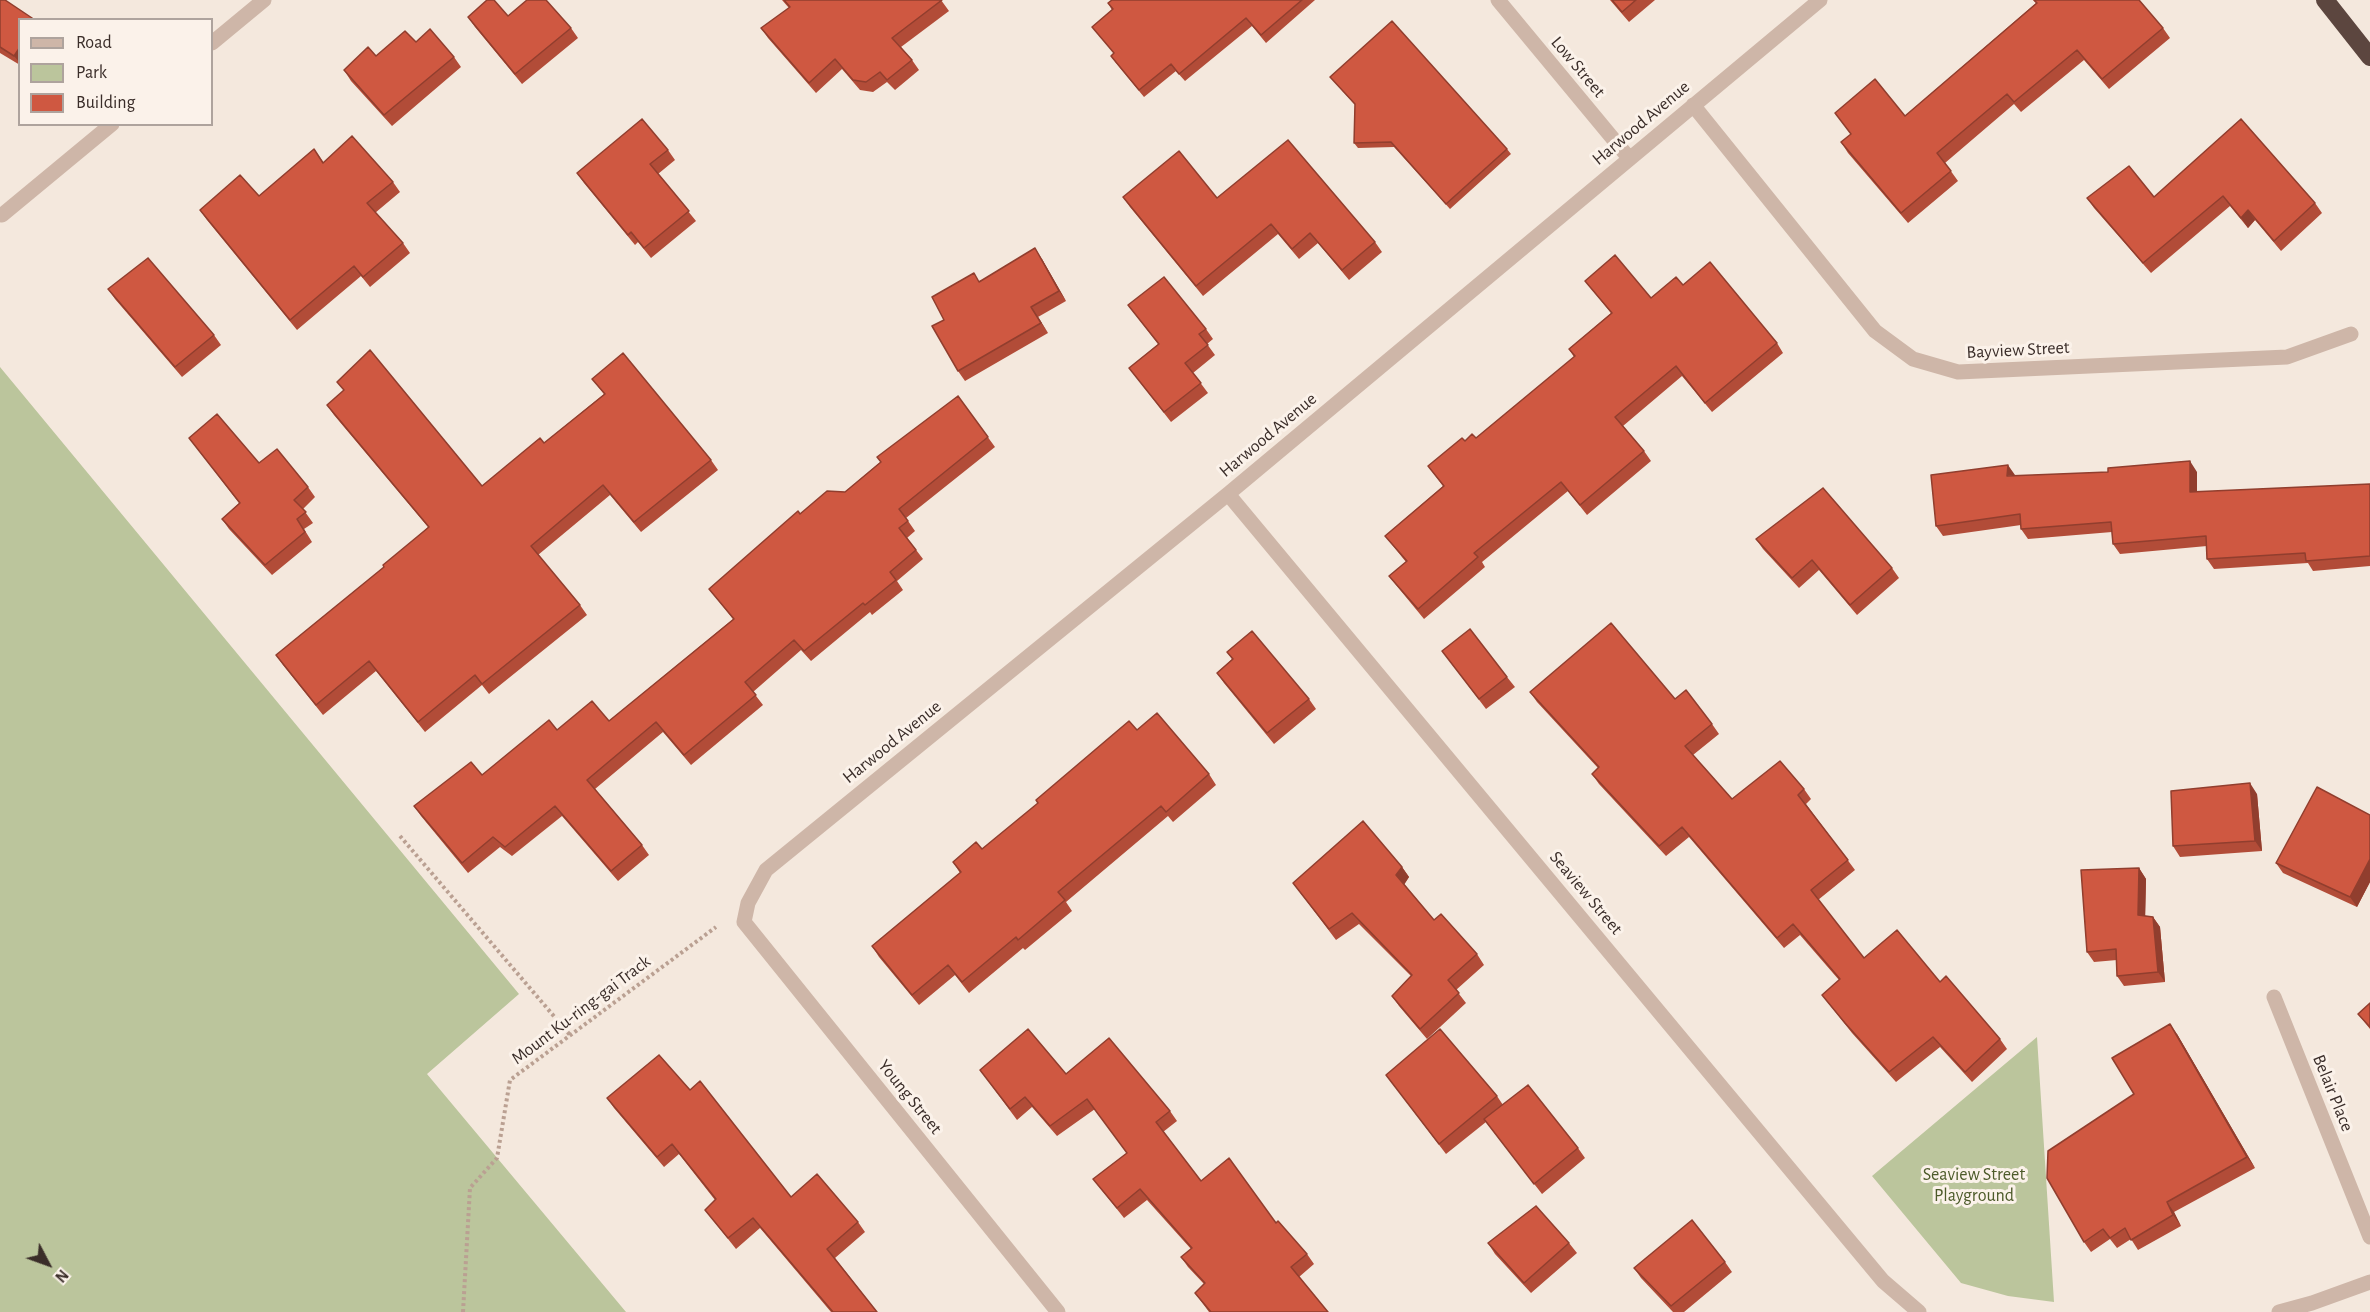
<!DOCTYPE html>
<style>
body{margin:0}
#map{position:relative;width:2370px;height:1312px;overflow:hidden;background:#f4e8dd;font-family:"Alegreya Sans",sans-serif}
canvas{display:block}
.legend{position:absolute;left:18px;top:18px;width:195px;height:108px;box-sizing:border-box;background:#fbf2ea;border:2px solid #aea39d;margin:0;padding:8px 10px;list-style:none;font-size:18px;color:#3a2d29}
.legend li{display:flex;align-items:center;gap:12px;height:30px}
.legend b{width:30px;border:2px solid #aea39d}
.north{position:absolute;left:18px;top:1234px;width:60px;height:60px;-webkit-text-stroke:4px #fbf2ea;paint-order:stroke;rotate:131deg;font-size:16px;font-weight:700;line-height:24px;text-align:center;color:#3a2d29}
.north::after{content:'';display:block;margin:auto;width:21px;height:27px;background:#3a2d29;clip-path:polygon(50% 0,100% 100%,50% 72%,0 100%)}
</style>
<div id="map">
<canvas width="2370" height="1312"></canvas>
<ul class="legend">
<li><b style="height:8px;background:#ceb6a8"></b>Road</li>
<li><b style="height:16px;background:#bbc59c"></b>Park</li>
<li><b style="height:16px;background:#cf5841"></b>Building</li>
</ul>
<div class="north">N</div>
</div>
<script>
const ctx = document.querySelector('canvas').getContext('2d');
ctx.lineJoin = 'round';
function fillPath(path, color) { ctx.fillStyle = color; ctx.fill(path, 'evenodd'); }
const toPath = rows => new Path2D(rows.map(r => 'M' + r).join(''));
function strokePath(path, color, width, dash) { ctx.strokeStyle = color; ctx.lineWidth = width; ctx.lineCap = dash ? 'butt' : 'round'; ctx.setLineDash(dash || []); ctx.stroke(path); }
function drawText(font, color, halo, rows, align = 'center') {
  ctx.font = font + ' "Alegreya Sans",sans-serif'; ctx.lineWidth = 6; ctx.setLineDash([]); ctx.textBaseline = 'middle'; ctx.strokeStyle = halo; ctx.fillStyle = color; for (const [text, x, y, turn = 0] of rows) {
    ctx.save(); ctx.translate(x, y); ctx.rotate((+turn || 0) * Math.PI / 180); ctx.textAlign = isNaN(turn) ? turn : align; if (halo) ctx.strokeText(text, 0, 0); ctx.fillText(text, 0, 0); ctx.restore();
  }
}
const green = toPath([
 [0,367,519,994,427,1074,626,1312,0,1312],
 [2037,1037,2054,1302,2008,1296,1961,1283,1872,1176]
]);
const path = toPath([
 [400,836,570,1035],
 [463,1312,470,1188,497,1158,510,1080,716,927]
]);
const minor = toPath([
 [1498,0,1629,158],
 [212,43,264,0],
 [1693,105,1875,331,1913,359,1958,372,2287,357,2351,334],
 [2,215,112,124],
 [1228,494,1883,1281,1919,1312],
 [2274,997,2370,1237],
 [1058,1312,744,922,748,903,766,870,1228,494,1820,0],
 [2279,1312,2312,1303,2370,1282]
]);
const motorway = toPath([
 [2325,0,2370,57]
]);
const wall = toPath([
 [0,0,20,20,20,65,0,53],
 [782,0,941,0,949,11,901,47,912,60,919,70,895,90,887,82,873,92,860,90,842,69,816,93,768,38,761,28,789,8],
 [1112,0,1315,0,1266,43,1252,26,1185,81,1176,71,1144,97,1116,63,1111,56,1114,53,1092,27,1112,10,1108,3],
 [1610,0,1655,0,1629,22],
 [2033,0,2139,0,2163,28,2170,38,2109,89,2084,60,2021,112,2014,104,1945,163,1958,181,1908,223,1848,153,1841,142,1851,134,1835,113,1905,116,2036,3],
 [508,16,571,28,578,38,522,84,475,27,468,17],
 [416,42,454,57,461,67,392,126,351,81,344,70,376,56],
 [1330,77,1507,149,1511,154,1450,209,1394,147,1358,148,1354,143,1355,105],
 [2241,119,2315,203,2322,213,2281,251,2255,220,2248,228,2230,206,2151,273,2094,208,2087,198,2154,197],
 [314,149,324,163,393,182,400,192,375,213,403,243,410,253,370,287,361,276,297,330,207,220,200,210,259,196],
 [668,150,675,160,658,174,696,221,651,258,638,242,635,245,584,183,577,173],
 [1123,197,1217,198,1375,242,1382,252,1349,280,1318,243,1299,259,1278,234,1203,296,1130,207],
 [1042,259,1066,301,1038,317,1048,333,965,381,958,371,979,281],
 [1585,281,1651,298,1683,285,1777,343,1783,353,1712,412,1682,376,1623,426,1644,451,1651,461,1587,515,1568,491,1482,562,1485,567,1424,619,1396,585,1389,576,1406,562,1385,536,1443,486,1428,466,1465,441,1476,438,1574,357,1569,349,1611,313],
 [108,289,214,335,221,345,182,377,115,299],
 [1128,305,1206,329,1213,339,1207,344,1215,355,1193,373,1208,393,1171,422,1129,368,1158,344],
 [592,379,711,460,718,470,641,532,610,495,538,555,580,605,587,615,489,694,482,685,425,732,376,671,323,715,283,665,276,655,384,567,428,527,334,415,327,405,482,486,544,443,604,394],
 [958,396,995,447,906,518,915,531,907,538,923,559,897,581,903,590,872,615,870,612,811,661,801,650,753,692,763,705,691,765,663,732,595,789,642,845,649,855,618,881,562,816,512,856,500,847,468,873,421,816,414,806,482,775,557,730,609,721,733,619,709,589,800,514,845,492],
 [189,438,259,463,308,487,315,497,303,509,313,523,304,529,312,542,272,575,229,529,222,519,239,503],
 [2197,472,2197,492,2370,484,2370,566,2313,571,2308,563,2214,569,2207,559,2207,546,2120,554,2113,544,2112,532,2028,539,2021,529,2021,525,1943,536,1936,526,2015,476],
 [1756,539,1892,568,1899,578,1857,615,1819,570,1799,588,1763,549],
 [1442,651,1507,677,1515,687,1486,709],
 [1227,652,1309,699,1316,709,1274,744,1224,683,1217,673,1232,659],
 [1530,692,1675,699,1712,724,1719,734,1693,755,1732,799,1804,789,1811,799,1806,804,1855,870,1818,900,1864,958,1940,982,2000,1039,2007,1049,1972,1082,1940,1047,1896,1082,1852,1033,1822,995,1839,980,1800,935,1784,948,1689,837,1666,856,1599,784,1592,774,1598,768,1537,702],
 [1137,730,1209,774,1216,785,1173,822,1168,816,1066,902,1072,911,1025,950,1023,948,969,993,955,975,919,1005,879,957,872,946,960,873,953,862,982,849],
 [2257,794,2262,851,2180,857,2173,846],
 [2370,815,2370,882,2357,907,2283,873,2276,863],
 [1402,867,1409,877,1404,884,1434,920,1477,954,1484,965,1456,990,1466,1003,1427,1039,1399,1006,1392,996,1411,976,1359,924,1336,940,1293,883],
 [2139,868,2146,879,2145,916,2153,917,2160,927,2165,982,2124,986,2117,976,2117,960,2094,962,2087,952],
 [2370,1003,2370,1029,2358,1014],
 [2177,1034,2255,1168,2174,1212,2181,1226,2138,1250,2131,1239,2117,1248,2110,1239,2091,1252,2084,1242,2134,1094],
 [980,1070,1066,1074,1170,1111,1177,1121,1163,1132,1201,1181,1276,1223,1307,1254,1314,1264,1299,1277,1328,1312,1209,1312,1195,1293,1204,1284,1188,1267,1181,1257,1191,1249,1147,1200,1124,1218,1093,1179,1127,1153,1095,1109,1057,1136,1032,1107,1017,1120],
 [1386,1075,1497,1096,1503,1105,1578,1148,1585,1158,1542,1194,1486,1122,1446,1154],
 [690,1090,791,1197,858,1222,865,1232,835,1258,877,1312,831,1312,760,1228,736,1249,705,1210,715,1200,679,1154,664,1167,614,1108,607,1098],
 [1488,1243,1569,1243,1577,1253,1531,1293,1495,1254],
 [1725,1262,1732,1272,1684,1312,1673,1312,1641,1278,1634,1268]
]);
const shadedWall = toPath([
 [20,47,20,63,14,56],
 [2248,210,2255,220,2248,228,2241,218],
 [1035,248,1042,259,1066,301,1059,291],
 [1031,307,1038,317,1048,333,1041,323],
 [2190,461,2197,472,2197,503,2190,492],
 [2008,465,2015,475,2007,476],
 [2250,783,2257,794,2262,851,2255,841],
 [2370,859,2370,882,2357,907,2350,897],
 [1402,867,1409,877,1404,885,1396,875],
 [2139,868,2146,879,2145,925,2138,915],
 [2153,917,2160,927,2165,982,2158,972],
 [2170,1024,2177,1034,2255,1168,2247,1157],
 [2167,1202,2174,1212,2181,1226,2173,1215]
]);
const building = toPath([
 [0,0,5,0,35,20,20,20,20,47,14,56,0,47,0,0],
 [487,0,494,0,508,16,527,0,546,0,571,28,515,74,468,17,487,0],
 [784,0,942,0,892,38,912,60,887,80,880,72,866,82,853,80,835,59,809,83,761,28,790,7,784,0],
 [1112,0,1302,0,1261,35,1246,18,1179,74,1171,64,1139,90,1111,56,1114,53,1092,27,1113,9,1108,3,1112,0],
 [1612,0,1636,0,1622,12,1612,0],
 [2034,0,2139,0,2163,28,2102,79,2077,50,2014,102,2007,94,1937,153,1951,171,1901,213,1841,142,1851,134,1835,113,1875,79,1905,116,2037,3,2034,0],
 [1392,21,1507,149,1446,204,1391,142,1354,143,1355,104,1330,77,1392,21],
 [430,29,454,57,384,115,344,70,368,47,376,56,405,31,416,42,430,29],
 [642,119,668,150,650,164,689,211,644,248,631,232,628,235,577,173,642,119],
 [2241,119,2315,203,2274,241,2248,210,2241,218,2223,196,2143,263,2087,198,2129,166,2154,197,2241,119],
 [352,136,393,182,367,203,403,243,363,277,354,266,290,320,200,210,240,175,259,196,314,149,323,163,352,136],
 [1288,140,1375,242,1342,270,1310,233,1292,249,1271,224,1196,286,1123,197,1179,151,1217,198,1288,140],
 [1035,248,1059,291,1031,307,1041,323,958,371,932,326,944,320,932,297,974,273,979,282,1035,248],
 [1615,255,1651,298,1676,277,1683,285,1710,262,1777,343,1705,403,1676,366,1615,417,1644,451,1580,505,1561,482,1474,553,1478,557,1418,609,1389,576,1407,561,1385,536,1444,486,1428,466,1462,438,1465,441,1472,434,1476,438,1575,356,1569,349,1612,313,1585,281,1615,255],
 [148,258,214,335,175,367,108,289,148,258],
 [1164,277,1206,329,1199,334,1208,345,1185,363,1201,383,1164,412,1129,368,1159,344,1128,305,1164,277],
 [370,350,482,486,540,438,544,443,605,394,592,379,623,353,711,460,634,522,603,485,531,546,580,605,482,684,475,675,418,722,369,661,316,705,276,655,384,567,383,565,429,527,327,405,344,390,337,382,370,350],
 [958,396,988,437,899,509,908,521,899,528,916,550,890,572,896,580,865,605,863,603,804,651,794,640,745,682,756,695,684,755,656,722,587,780,642,845,611,871,555,806,505,847,493,837,462,863,414,806,471,762,482,775,549,720,557,730,592,701,609,721,734,619,709,589,798,511,800,514,827,491,845,492,881,462,877,457,958,396],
 [217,414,259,463,277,449,308,487,294,500,306,512,297,519,305,532,265,565,222,519,240,503,189,438,217,414],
 [2190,461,2190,492,2370,484,2370,556,2306,561,2305,553,2207,559,2206,536,2113,544,2111,522,2021,529,2020,514,1936,526,1931,475,2008,465,2007,476,2108,472,2108,468,2190,461],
 [1823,488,1892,568,1850,605,1812,560,1792,578,1756,539,1823,488],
 [1611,623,1675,699,1686,690,1712,724,1685,746,1732,799,1780,761,1804,789,1798,795,1848,860,1811,890,1864,958,1897,930,1940,982,1946,976,2000,1039,1965,1072,1933,1037,1889,1072,1845,1023,1822,995,1840,979,1793,924,1777,938,1682,827,1659,846,1592,774,1599,767,1530,692,1611,623],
 [1470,629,1507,677,1479,699,1442,651,1470,629],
 [1252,631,1309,699,1267,733,1217,673,1233,659,1227,652,1252,631],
 [1157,713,1209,774,1166,812,1161,806,1058,892,1065,900,1018,940,1016,937,962,982,948,965,912,995,872,946,961,872,953,862,976,842,982,849,1038,803,1036,800,1129,721,1137,730,1157,713],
 [2250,783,2255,841,2173,846,2171,791,2250,783],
 [2317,787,2370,815,2370,859,2350,897,2276,863,2317,787],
 [1363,821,1402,867,1396,875,1434,920,1441,914,1477,954,1448,980,1459,993,1420,1029,1392,996,1412,975,1352,913,1329,929,1293,883,1363,821],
 [2139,868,2138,915,2153,917,2158,972,2117,976,2116,949,2087,952,2081,870,2139,868],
 [2370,1003,2370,1027,2358,1014,2370,1003],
 [2170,1024,2247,1157,2167,1202,2173,1215,2131,1240,2125,1228,2110,1238,2103,1229,2084,1242,2047,1178,2048,1151,2134,1094,2112,1058,2170,1024],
 [1028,1029,1066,1074,1109,1038,1170,1111,1156,1122,1201,1181,1229,1158,1276,1223,1278,1221,1307,1254,1291,1267,1328,1312,1211,1312,1195,1293,1205,1283,1181,1257,1192,1248,1140,1189,1117,1208,1093,1179,1127,1153,1087,1099,1050,1126,1025,1097,1010,1109,980,1070,1028,1029],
 [1440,1029,1497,1096,1439,1144,1386,1075,1440,1029],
 [659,1055,690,1090,700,1081,791,1197,817,1174,858,1222,827,1249,877,1312,833,1312,753,1218,728,1238,705,1210,716,1199,672,1144,657,1157,607,1098,659,1055],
 [1528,1085,1578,1148,1534,1184,1484,1119,1528,1085],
 [1536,1206,1569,1243,1524,1283,1488,1243,1536,1206],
 [1692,1220,1725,1262,1671,1306,1634,1268,1692,1220]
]);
const streetNames = [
 ["Low Street",1578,67,50],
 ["Harwood Avenue",1641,123,-40],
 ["Bayview Street",2018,350,-3],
 ["Harwood Avenue",1268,435,-40],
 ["Harwood Avenue",892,742,-39],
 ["Seaview Street",1586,893,50],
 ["Mount Ku-ring-gai Track",581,1010,-37],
 ["Belair Place",2333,1093,68],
 ["Young Street",910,1097,51]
];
const parkNames = [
 ["Seaview Street",1974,1175],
 ["Playground",1974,1196]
];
fillPath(green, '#bbc59c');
strokePath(path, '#baa092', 4, [3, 3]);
strokePath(minor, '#ceb6a8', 15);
strokePath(motorway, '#5c463f', 18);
fillPath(wall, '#b24c38');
fillPath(shadedWall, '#913e2e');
fillPath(building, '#cf5841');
strokePath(building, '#913e2e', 1.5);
drawText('18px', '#3a2d29', '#fbf2ea', streetNames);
drawText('18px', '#4d5b2a', '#fbf2ea', parkNames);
</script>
